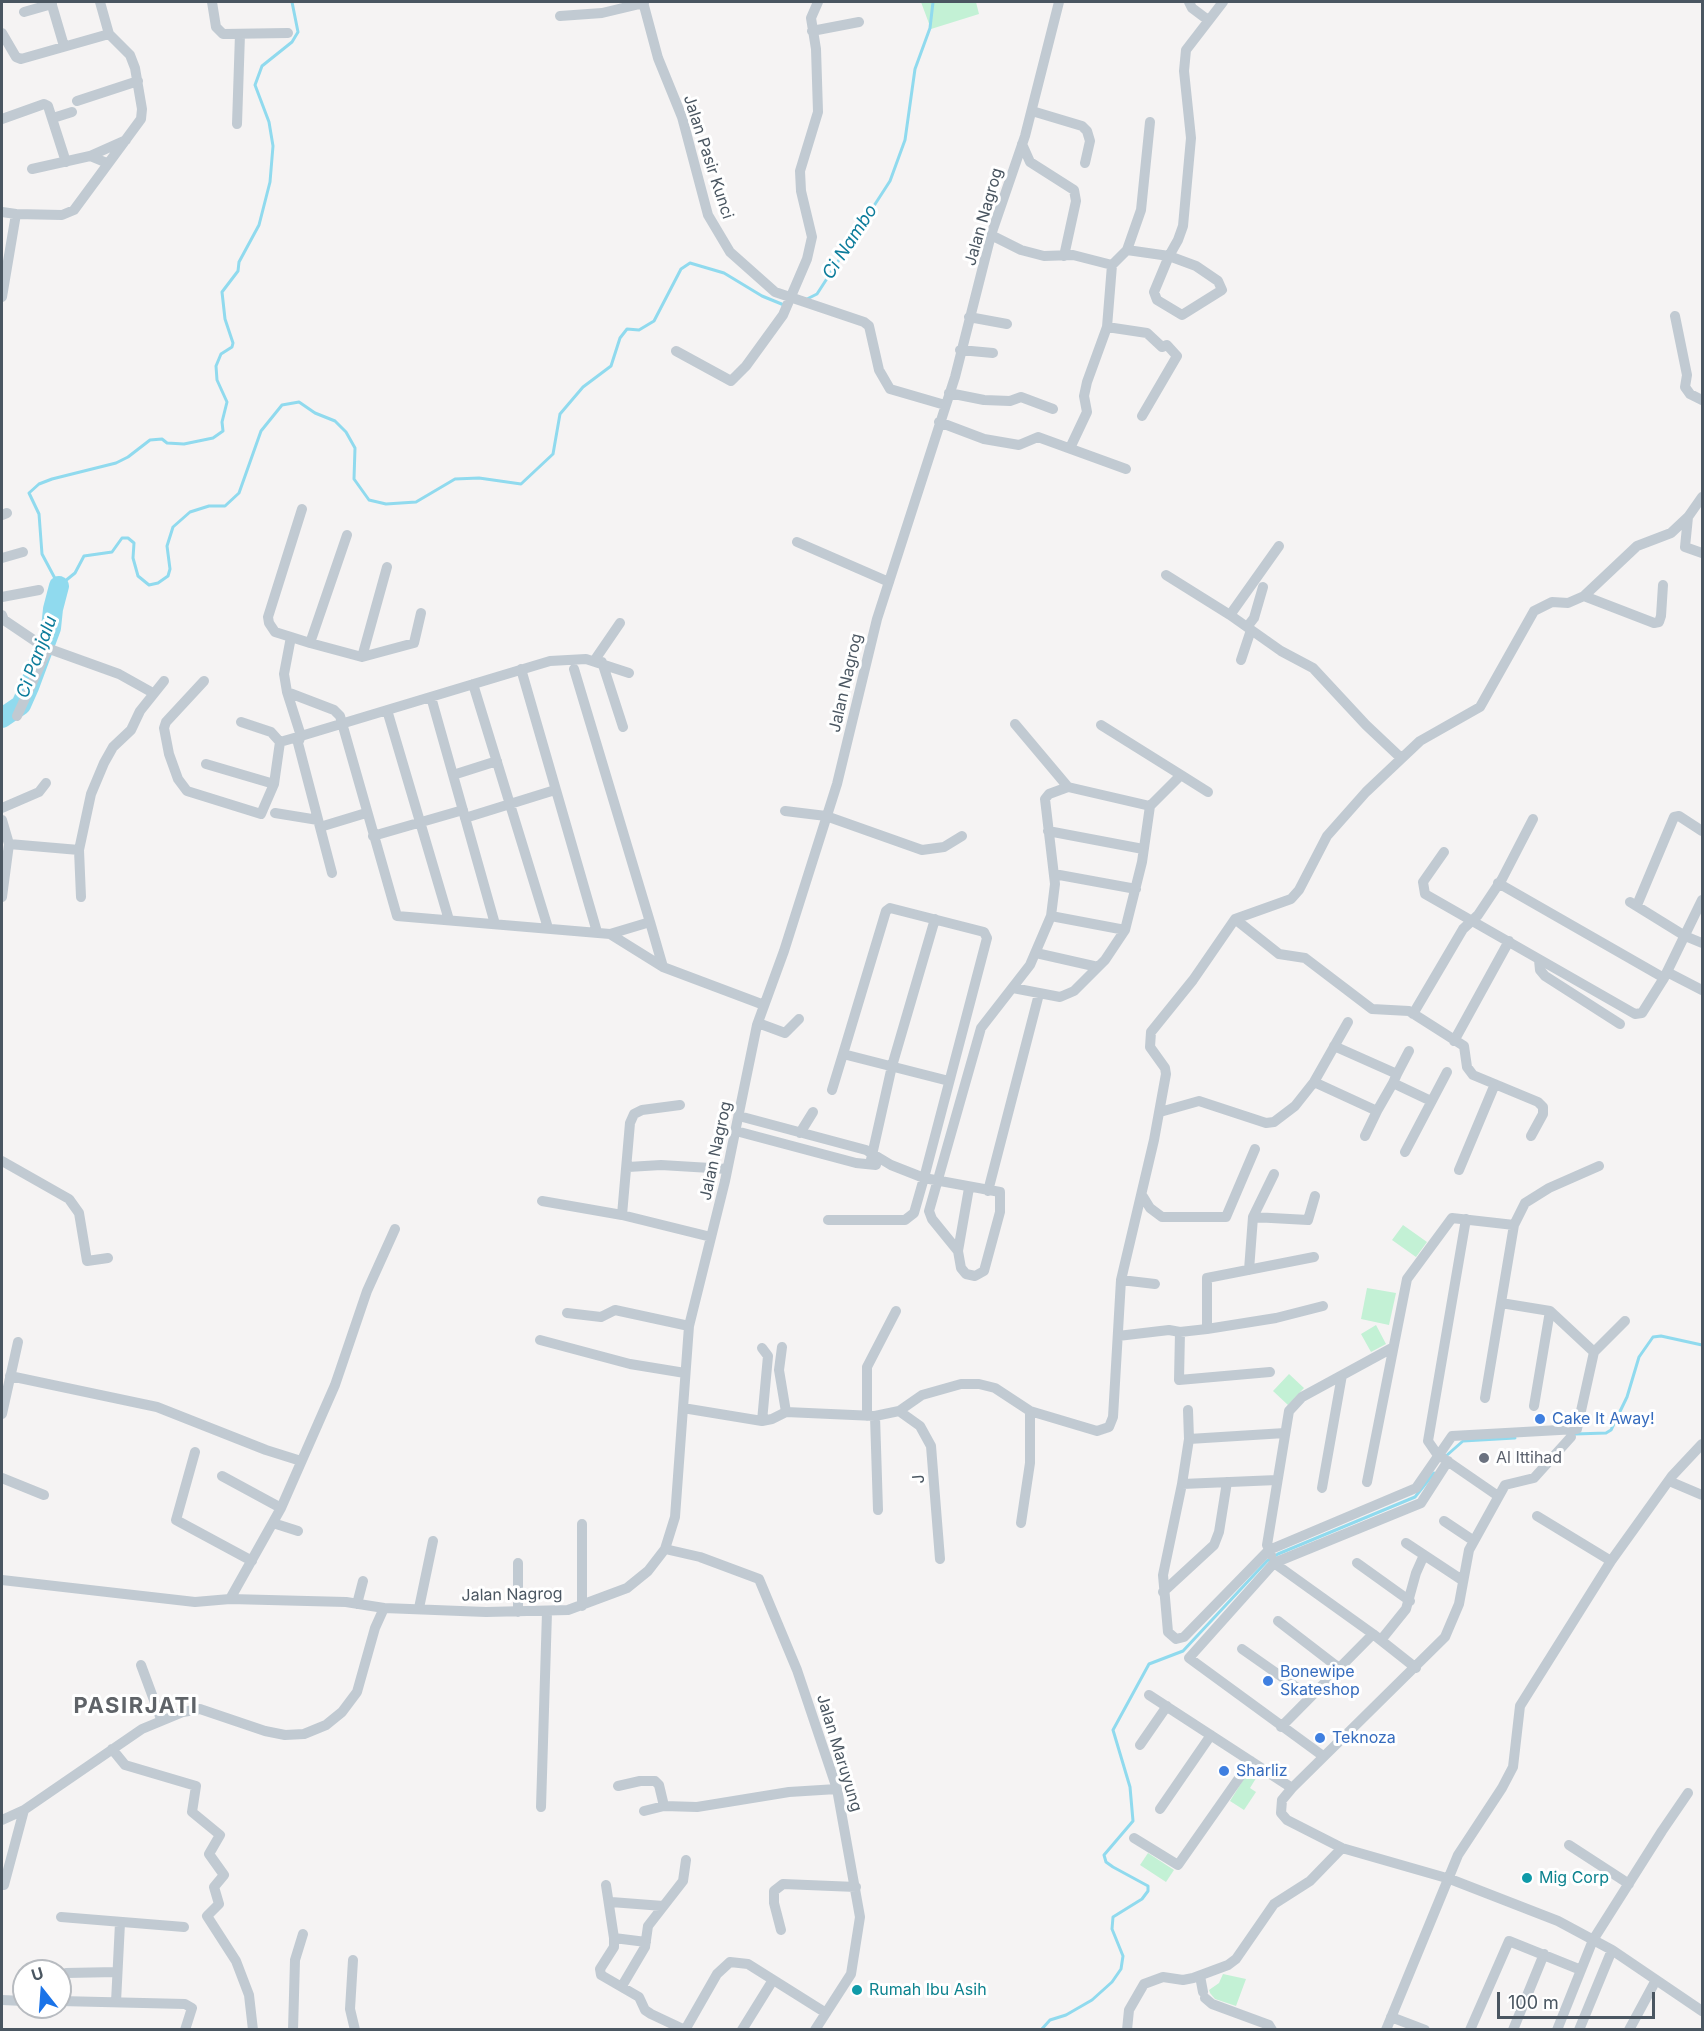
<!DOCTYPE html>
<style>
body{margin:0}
#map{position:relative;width:1704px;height:2031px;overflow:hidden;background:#f5f3f3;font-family:Inter,sans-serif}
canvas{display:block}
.frame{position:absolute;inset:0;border:3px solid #4a5661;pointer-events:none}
.north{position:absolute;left:12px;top:1959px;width:60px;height:60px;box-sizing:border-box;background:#fff;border:2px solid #b7bbc0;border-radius:50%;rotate:343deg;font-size:16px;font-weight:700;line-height:24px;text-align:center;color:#4a5661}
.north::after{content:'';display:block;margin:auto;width:21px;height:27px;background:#1a73e8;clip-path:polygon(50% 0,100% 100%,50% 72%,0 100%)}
.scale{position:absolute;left:1497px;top:1992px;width:158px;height:27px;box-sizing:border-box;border:3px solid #4a5661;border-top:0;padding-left:8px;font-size:18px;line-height:21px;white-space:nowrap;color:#4a5661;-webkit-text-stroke:4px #fff;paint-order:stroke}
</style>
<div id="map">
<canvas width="1704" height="2031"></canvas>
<div class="frame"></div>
<div class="north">U</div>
<div class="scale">100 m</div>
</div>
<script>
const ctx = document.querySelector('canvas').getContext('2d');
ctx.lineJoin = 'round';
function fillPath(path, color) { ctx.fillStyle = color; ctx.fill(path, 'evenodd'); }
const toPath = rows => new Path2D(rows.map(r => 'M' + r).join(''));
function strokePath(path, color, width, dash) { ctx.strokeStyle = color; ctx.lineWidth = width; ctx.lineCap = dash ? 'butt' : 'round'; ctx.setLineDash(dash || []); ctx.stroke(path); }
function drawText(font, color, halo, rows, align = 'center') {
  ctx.font = font + ' Inter,sans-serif'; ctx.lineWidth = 6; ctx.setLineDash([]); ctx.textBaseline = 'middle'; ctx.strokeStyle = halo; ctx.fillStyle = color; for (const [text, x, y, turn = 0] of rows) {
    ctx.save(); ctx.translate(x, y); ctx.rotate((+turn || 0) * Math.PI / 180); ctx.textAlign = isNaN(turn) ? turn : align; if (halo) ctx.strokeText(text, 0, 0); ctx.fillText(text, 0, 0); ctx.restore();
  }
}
const green = toPath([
 [921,2,976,2,979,14,931,29],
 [1403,1225,1427,1242,1416,1257,1392,1240],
 [1367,1288,1396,1293,1389,1325,1361,1319],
 [1376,1325,1386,1344,1371,1352,1361,1334],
 [1289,1374,1304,1388,1288,1405,1273,1391],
 [1250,1769,1258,1775,1250,1788,1256,1792,1244,1810,1230,1801],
 [1148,1853,1174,1870,1166,1882,1140,1865],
 [1223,1974,1246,1979,1236,2006,1215,1999,1210,1993,1209,1990,1219,1983]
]);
const stream = toPath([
 [292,2,298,32,292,42,262,66,255,85,269,122,273,146,270,182,259,225,239,262,238,271,222,292,225,319,233,343,232,347,221,354,216,366,217,380,227,402,222,422,223,431,213,438,184,444,167,443,162,439,150,440,128,457,116,463,52,479,39,484,29,493,39,514,42,554,59,586,75,573,84,556,112,552,122,538,128,538,134,543,133,558,138,576,149,585,158,583,168,576,170,569,167,546,173,527,190,512,209,506,225,506,239,493,261,431,282,405,299,402,315,413,335,421,346,432,355,448,354,479,369,500,386,504,416,502,455,479,479,478,521,484,553,454,560,414,583,387,611,366,620,338,627,329,639,330,654,321,681,269,690,263,724,273,762,296,784,305],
 [807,299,817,294,890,181,905,140,915,69,930,28,933,2],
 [1575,1434,1606,1433,1611,1430,1627,1397,1639,1357,1653,1337,1661,1336,1702,1345],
 [1446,1456,1463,1441,1515,1438],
 [1041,2030,1050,2020,1066,2015,1092,2000,1112,1982,1121,1969,1123,1956,1112,1929,1113,1917,1142,1899,1148,1891,1148,1886,1113,1867,1106,1862,1104,1855,1133,1821,1130,1787,1113,1730,1149,1664,1183,1651,1267,1561,1278,1554,1415,1497,1434,1473]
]);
const river = toPath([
 [2,718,21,705,29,687,51,628,53,609,59,586]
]);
const minor = toPath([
 [51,2,64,46],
 [212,2,216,27,223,34,288,33],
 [643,2,658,58,682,117,708,215,730,252,775,292,864,322,869,326,879,370,890,389,945,405],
 [1189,2,1192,8,1208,20],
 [24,12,52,4],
 [560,16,602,13,644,3],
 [812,31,859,22],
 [2,33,16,57,21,59,109,34,100,2],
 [77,101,138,81],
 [1032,111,1082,126,1087,131,1090,141,1085,163],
 [53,118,72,112],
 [2,119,44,104,48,106,66,162],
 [237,124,240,34],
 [1022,144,1030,162,1074,190,1076,201,1064,256],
 [90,156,126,140],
 [32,169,90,156,107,163],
 [2,212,16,214],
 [991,235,1021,250,1044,256,1073,255,1112,265],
 [1127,250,1169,256,1196,266,1218,281,1222,290,1182,315,1157,300,1154,292,1169,256,1178,240,1183,226,1191,138,1184,71,1186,50,1223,2],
 [2,297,16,214,62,215,74,210,141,119,142,109,135,68,130,55,109,34],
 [1675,316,1687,375,1685,387,1690,394,1702,400],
 [969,317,1007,324],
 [1107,327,1147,333,1162,347,1167,345,1177,356,1142,416],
 [960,350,993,353],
 [676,351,731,381,746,366,783,315,807,259,812,237,801,191,800,171,818,112,816,49,811,18,818,2],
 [949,393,984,400,1010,401,1021,397,1053,409],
 [939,422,984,439,1019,445,1038,437,1126,469],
 [1070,448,1087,412,1084,396,1087,382,1107,327,1112,265,1127,250,1141,210,1150,122],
 [2,515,7,513],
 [1688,517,1685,547,1702,553],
 [347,535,310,643,291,637,284,674,287,692,334,710,340,716,397,916,610,934,663,967,764,1005],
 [797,542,889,582],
 [2,558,23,552],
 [1166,575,1230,615,1281,651,1313,668,1366,725,1401,758],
 [1584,596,1654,623,1659,622,1661,616,1663,585],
 [2,597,39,590],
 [2,615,4,620,44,647,119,674,153,693],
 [1230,615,1279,546],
 [1247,627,1254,618,1263,587],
 [291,637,275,632,269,623,268,617,302,509],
 [310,643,362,657,414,643,421,613],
 [362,657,387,567],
 [1241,660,1251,630],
 [594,661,620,623],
 [602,662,623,727],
 [521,669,597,932],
 [574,669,650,922],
 [204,681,166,722,164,728,169,754,178,779,187,791,261,814,274,784,280,742,301,736,287,692],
 [473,684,548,928],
 [431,697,495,924],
 [387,710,449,920],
 [17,716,48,648],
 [241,722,271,732,280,742],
 [1015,724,1068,787],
 [1101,725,1181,775,1150,806],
 [206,764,274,784],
 [453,775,497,761],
 [1181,775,1208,792],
 [2,808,39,792,46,783],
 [785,811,826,816,922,850,944,847,962,836],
 [275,813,318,820],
 [465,818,555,790],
 [2,820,9,844,2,897],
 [320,827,366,813],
 [1048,831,1143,849],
 [373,836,463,810],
 [9,844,79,850,91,794,104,763,113,747,131,730,140,711,164,681],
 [79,850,81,897],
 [1444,852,1423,882,1425,894,1635,1014,1642,1013,1664,978,1702,900],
 [332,873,298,743,301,736,550,661,586,659,629,673],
 [1054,874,1136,889],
 [1498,883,1664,978],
 [1630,902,1685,936,1702,943],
 [1637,905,1674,817,1679,816,1702,831],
 [1051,916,1125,930],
 [1235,919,1279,954,1305,958,1372,1009,1409,1011,1464,1046,1467,1067,1473,1075,1538,1102,1543,1107,1543,1114,1531,1136],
 [610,934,650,922,663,967],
 [1539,960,1540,970,1545,976,1620,1024],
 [1667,972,1702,990],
 [1013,988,1060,997,1074,991,1098,967],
 [1413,1014,1463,929,1478,915,1502,879,1533,819],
 [758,1023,785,1033,799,1019],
 [1454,1041,1509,941],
 [1397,1074,1409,1051],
 [1314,1082,1377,1111,1393,1083,1397,1074,1334,1046],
 [1393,1083,1431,1101],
 [832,1090,843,1054],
 [1160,1112,1199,1101,1266,1123,1274,1122,1295,1106,1314,1082,1348,1022],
 [739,1116,866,1150,891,1165,924,1178,1000,1192,1000,1212,984,1271,975,1276,966,1274,961,1268,958,1251,969,1188],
 [736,1131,856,1163,876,1165],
 [800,1133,813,1112],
 [1365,1136,1377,1111],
 [1405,1152,1447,1072],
 [2,1161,69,1199,79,1213,87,1261,108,1258],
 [870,1164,892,1066,935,919],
 [628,1167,661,1165,727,1169],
 [1459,1170,1495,1084],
 [988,1191,1039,994],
 [1142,1195,1150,1208,1162,1217,1226,1217,1255,1149],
 [542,1201,622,1215,711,1237],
 [622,1215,630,1123,634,1114,642,1110,680,1105],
 [1253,1217,1308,1220,1315,1196],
 [1466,1219,1428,1441,1437,1454,1498,1496],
 [828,1220,905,1220,914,1213,924,1178,987,938,984,932,890,908,886,911,843,1054,949,1081],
 [958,1251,932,1219,929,1211,981,1028,1030,965,1051,916,1055,884,1045,799,1049,794,1068,787,1150,806,1142,862,1125,930,1105,960,1098,967,1036,953],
 [1249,1270,1253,1217,1274,1174],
 [1121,1280,1155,1284],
 [1501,1303,1550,1311,1594,1352],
 [567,1313,601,1317,615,1310,689,1326],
 [1207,1329,1207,1278,1314,1257],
 [1180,1332,1179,1380,1270,1372],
 [1118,1336,1169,1330,1180,1332,1207,1329,1276,1318,1323,1306],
 [540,1340,630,1364,685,1373],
 [782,1347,779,1370,786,1412],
 [762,1348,768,1356,762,1421],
 [1594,1352,1625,1321],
 [10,1376,157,1407,266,1450,301,1461],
 [1485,1398,1514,1225,1525,1203,1549,1188,1599,1166],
 [1534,1406,1550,1311],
 [683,1408,762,1421,772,1419,786,1412,875,1416,899,1411,922,1395,961,1384,979,1384,995,1388,1030,1411,1097,1431,1109,1427,1113,1417,1121,1280,1154,1140,1166,1074,1165,1068,1150,1047,1151,1032,1193,980,1235,919,1291,899,1299,890,1327,836,1366,792,1420,741,1480,707,1534,611,1552,602,1568,603,1584,596,1637,546,1671,533,1688,517,1702,497],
 [1188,1410,1189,1439,1182,1484,1163,1575,1168,1632,1176,1639,1184,1637,1269,1550,1416,1488,1452,1436,1577,1429,1594,1352],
 [899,1411,920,1426,931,1446,940,1559],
 [2,1414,18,1342],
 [867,1416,867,1367,896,1311],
 [875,1416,878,1510],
 [1571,1437,1534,1478,1505,1485,1469,1550,1459,1604,1445,1637,1292,1788,1282,1800,1281,1813,1287,1820,1342,1848,1450,1879,1558,1921,1612,1950,1702,2011],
 [1189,1439,1285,1433],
 [195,1452,176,1520,252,1561],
 [222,1476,281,1508],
 [2,1478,44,1495],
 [1669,1481,1702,1495],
 [1367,1482,1407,1279,1452,1218,1514,1225],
 [1182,1484,1277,1480],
 [1322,1488,1342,1375],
 [1537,1516,1611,1561],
 [1444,1521,1474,1541],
 [273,1523,298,1531],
 [1021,1523,1030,1463,1030,1411],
 [582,1524,582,1606],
 [1406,1543,1462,1580],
 [665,1549,700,1557,759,1579,797,1670,837,1789,860,1917,851,1974,815,2030],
 [1271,1555,1267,1545,1289,1411,1302,1397,1392,1348],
 [1274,1563,1373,1634,1416,1668],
 [1357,1563,1410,1601],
 [2,1580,195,1602,230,1599,346,1602,384,1608],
 [1163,1592,1214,1545,1219,1532,1227,1482],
 [230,1599,281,1508,335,1385,367,1291,395,1229],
 [357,1604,363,1581],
 [419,1608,433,1541],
 [518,1612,518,1563],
 [1278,1621,1339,1668],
 [1381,1640,1406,1609,1416,1573,1424,1555],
 [1242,1649,1309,1696],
 [141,1665,161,1719],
 [1149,1695,1292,1788],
 [1281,1727,1373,1634],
 [1140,1745,1167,1706],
 [112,1749,125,1765,196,1786,192,1812,220,1835,209,1854,224,1875,214,1887,219,1904,207,1916,236,1961,249,1995,253,2030],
 [1323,1756,1189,1658,1274,1563,1421,1503,1448,1461],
 [618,1786,640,1781,655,1781,659,1785,664,1806],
 [541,1807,547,1612],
 [1160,1809,1211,1735],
 [644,1811,664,1806,697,1807,789,1792,837,1789],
 [2,1820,24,1810,142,1729,183,1712,200,1709,265,1731,285,1735,304,1734,326,1725,342,1712,357,1692,375,1628,384,1608,486,1612,568,1610,627,1588,648,1571,665,1549,675,1517,689,1326,725,1181,757,1025,784,951,837,784,877,619,955,377,991,235,1025,136,1059,2],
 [1134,1838,1178,1865,1251,1761],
 [1569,1845,1629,1884],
 [4,1885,24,1810],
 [606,1885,614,1938,614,1947,600,1969,601,1975,639,1997,645,2010,651,2014,685,2030],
 [611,1902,663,1906],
 [61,1917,184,1927],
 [781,1930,774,1903,774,1891,783,1884,856,1887],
 [614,1938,646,1942],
 [353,1960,350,2009,355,2030],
 [66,1973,117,1972],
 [1200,1976,1203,1992],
 [622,1986,645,1947,648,1926,683,1881,686,1860],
 [1205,1998,1212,2004,1269,2025,1272,2030],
 [2,2000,24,2001],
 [60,2001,185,2004,192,2008,185,2030],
 [116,2002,120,1923],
 [1391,2017,1425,2030],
 [293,2030,295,1960,303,1934],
 [685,2030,717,1974,730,1962,748,1964,826,2013],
 [742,2030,773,1980],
 [1127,2030,1129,2010,1144,1984,1163,1977,1183,1980,1193,1978,1228,1965,1236,1959,1274,1904,1310,1881,1342,1848],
 [1386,2030,1458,1855,1502,1788,1513,1767,1520,1706,1611,1561,1672,1476,1702,1444],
 [1470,2030,1509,1941,1581,1970],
 [1513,2030,1544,1954],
 [1557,2030,1593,1940,1662,1831,1688,1793],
 [1579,2030,1612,1950],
 [1629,2030,1656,1980]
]);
const markers = [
 [1540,1419,6,"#3f7fe0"],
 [1484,1458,6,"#6b7280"],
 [1268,1681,6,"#3f7fe0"],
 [1320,1738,6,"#3f7fe0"],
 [1224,1771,6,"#3f7fe0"],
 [1527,1878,6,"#0f9aa8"],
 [857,1990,6,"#0f9aa8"]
];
const streetNames = [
 ["Jalan Pasir Kunci",708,157,72],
 ["Jalan Nagrog",984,217,-74],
 ["Jalan Nagrog",846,683,-77],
 ["Jalan Nagrog",716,1151,-78],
 ["J",919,1479,-95],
 ["Jalan Nagrog",512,1595,-1],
 ["Jalan Maruyung",839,1753,73]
];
const shopNames = [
 ["Cake It Away!",1552,1419],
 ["Bonewipe",1280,1672],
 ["Skateshop",1280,1690],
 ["Teknoza",1332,1738],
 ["Sharliz",1236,1771]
];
const worshipNames = [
 ["Al Ittihad",1496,1458]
];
const cultureNames = [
 ["Mig Corp",1539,1878],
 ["Rumah Ibu Asih",869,1990]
];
const waterNames = [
 ["Ci Nambo",850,242,-57],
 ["Ci Panjalu",37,657,-70]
];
const districtNames = [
 ["PASIRJATI",136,1706]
];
fillPath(green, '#c3f1d5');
strokePath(stream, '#90daee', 3);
strokePath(river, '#90daee', 20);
strokePath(minor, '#c1cad2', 10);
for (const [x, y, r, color] of markers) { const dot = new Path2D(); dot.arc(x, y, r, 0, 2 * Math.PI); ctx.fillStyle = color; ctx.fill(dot); strokePath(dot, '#fff', 2); }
drawText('16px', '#4a5661', '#fff', streetNames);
drawText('16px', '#366cbe', '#fff', shopNames, 'left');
drawText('16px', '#5b616d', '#fff', worshipNames, 'left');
drawText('16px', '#0d838f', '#fff', cultureNames, 'left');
drawText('italic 18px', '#0c7c9b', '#fff', waterNames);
ctx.letterSpacing = '1.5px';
drawText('bold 22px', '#5f6368', '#fff', districtNames);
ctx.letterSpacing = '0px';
</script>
